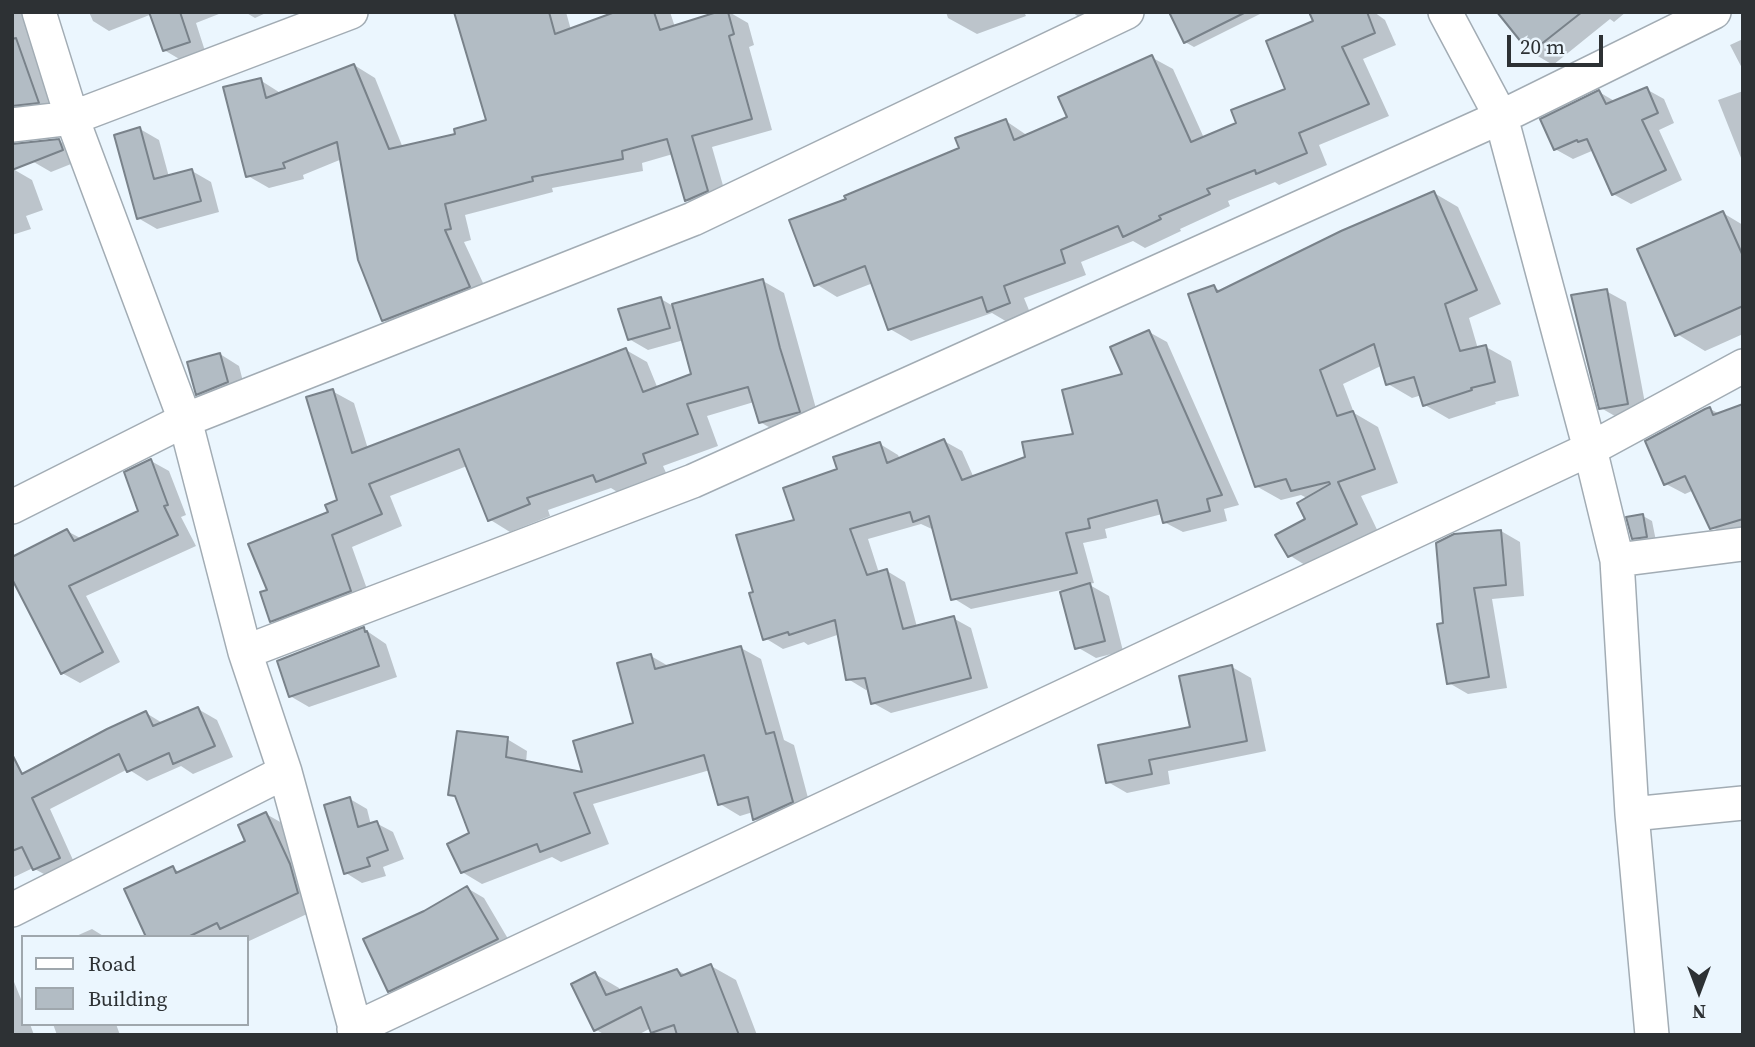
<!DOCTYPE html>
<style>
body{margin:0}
#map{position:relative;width:1755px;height:1047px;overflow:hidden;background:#ebf6fe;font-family:"Source Serif 4",serif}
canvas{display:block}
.frame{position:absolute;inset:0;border:14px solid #2d3134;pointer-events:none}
.legend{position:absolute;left:21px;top:935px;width:228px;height:91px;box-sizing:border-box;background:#ebf6fe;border:2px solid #9fa7ad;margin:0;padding:9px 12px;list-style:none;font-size:21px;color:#2d3134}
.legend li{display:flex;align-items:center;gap:14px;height:35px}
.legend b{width:35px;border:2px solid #9fa7ad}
.north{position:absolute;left:1664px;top:956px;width:70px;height:70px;-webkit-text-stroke:5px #ebf6fe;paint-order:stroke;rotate:180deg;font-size:19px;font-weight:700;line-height:28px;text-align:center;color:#2d3134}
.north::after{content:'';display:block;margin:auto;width:24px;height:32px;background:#2d3134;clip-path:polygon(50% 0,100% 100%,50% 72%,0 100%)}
.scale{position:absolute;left:1507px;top:35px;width:96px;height:32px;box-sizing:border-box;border:4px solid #2d3134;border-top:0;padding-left:9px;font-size:21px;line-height:24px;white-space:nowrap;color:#2d3134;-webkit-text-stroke:5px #ebf6fe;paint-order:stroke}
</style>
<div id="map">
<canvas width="1755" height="1047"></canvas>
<div class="frame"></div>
<ul class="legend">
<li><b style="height:9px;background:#fff"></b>Road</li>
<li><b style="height:19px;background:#b2bcc4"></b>Building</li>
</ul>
<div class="north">N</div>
<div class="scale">20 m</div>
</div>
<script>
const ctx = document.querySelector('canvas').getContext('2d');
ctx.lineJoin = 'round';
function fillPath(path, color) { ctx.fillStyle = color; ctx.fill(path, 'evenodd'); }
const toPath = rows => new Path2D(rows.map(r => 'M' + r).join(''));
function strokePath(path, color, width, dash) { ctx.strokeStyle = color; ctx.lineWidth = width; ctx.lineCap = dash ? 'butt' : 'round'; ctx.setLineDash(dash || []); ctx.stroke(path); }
const shadow = toPath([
 [12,12,37,12,58,114,12,123],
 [89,12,224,12,196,23,205,51,181,60,164,50,152,14,109,31,93,21],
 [245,12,268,12,255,18],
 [472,12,566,12,571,30,612,15,611,12,670,12,675,27,729,12,748,23,754,45,749,47,772,130,712,147,728,203,708,212,687,200,673,154,642,163,643,171,552,188,553,192,465,215,471,240,464,242,490,298,404,332,383,320,342,159,303,175,304,179,269,188,248,176,260,80,282,94,354,65,375,78,403,148,457,135,489,122],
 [946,12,1024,12,1026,16,977,34,948,18],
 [1072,12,1112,12,1088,24],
 [1190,12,1259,12,1260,14,1194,47,1185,42],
 [1311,12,1374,12,1385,20,1396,45,1363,59,1389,116,1319,145,1327,165,1279,185,1275,182,1228,201,1230,206,1180,229,1181,231,1145,248,1133,241,1081,262,1086,275,1024,298,1031,315,1009,323,992,313,911,341,890,329,873,283,837,297,816,284,848,200,961,149,1006,121,1028,136,1069,118,1151,57,1173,69,1204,138,1239,124,1287,90,1315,22],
 [1499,12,1626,12,1614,22,1610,19,1553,65,1531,52],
 [1743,39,1743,70,1730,45],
 [1646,89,1664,99,1674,123,1659,130,1682,180,1631,204,1613,194,1594,150,1573,159,1555,149,1599,92,1616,102],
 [1743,91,1743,163,1718,100],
 [140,129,159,140,169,177,192,171,211,182,219,212,157,229,138,218],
 [59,141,78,152,81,160,51,172,32,161],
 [13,169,32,180,43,210,26,216,31,229,12,235],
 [1434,193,1458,207,1501,304,1469,318,1478,349,1486,347,1511,361,1519,396,1495,402,1496,404,1449,419,1425,405,1422,395,1412,398,1388,384,1383,365,1343,384,1354,413,1378,427,1398,483,1361,496,1381,538,1313,570,1289,555,1307,520,1307,498,1301,495,1281,500,1256,486,1214,287,1222,292],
 [1723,213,1743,225,1743,334,1705,351,1677,334],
 [763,281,784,293,820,423,781,434,760,422,754,402,707,416,718,446,663,466,667,475,619,493,611,488,548,510,550,516,510,532,489,519,467,466,390,496,402,526,352,547,372,603,292,633,271,621,269,591,339,501,332,391,354,403,368,449,626,350,647,362,658,389,693,376,684,340,648,350,629,339,661,299,673,306],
 [1606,291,1626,302,1647,414,1620,419,1601,408],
 [1149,332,1167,342,1239,505,1224,509,1227,521,1183,532,1164,522,1162,514,1105,529,1107,538,1083,543,1094,583,1088,584,1109,596,1123,651,1096,658,1077,647,1061,590,971,609,953,598,934,530,921,524,868,539,879,573,887,571,905,582,917,627,953,618,971,628,988,688,891,713,873,703,869,689,866,690,848,679,840,634,808,645,804,642,783,649,765,638,755,593,796,521,839,470,880,444,898,455,900,459,944,441,962,451,974,478,1027,458,1075,435,1124,375],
 [220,354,239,366,246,393,217,405,198,394],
 [1743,406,1743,536,1731,538,1712,527,1694,490,1685,494,1666,484,1710,409,1720,414],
 [151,461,169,471,186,515,181,517,196,546,86,596,120,662,80,683,62,673,67,531,82,539,141,512],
 [1643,516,1652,521,1656,541,1642,543,1633,538],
 [1501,531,1520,542,1524,596,1492,599,1507,688,1468,694,1449,683,1445,625],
 [364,629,386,644,397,677,309,707,290,696],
 [741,648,761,659,784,740,794,745,812,813,774,831,755,819,753,812,740,816,720,804,710,770,593,804,609,844,561,862,552,857,482,884,462,872,472,834,458,798,450,794,507,739,527,751,526,763,585,775,635,725,651,656,670,667],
 [1232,667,1251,678,1266,751,1168,771,1170,784,1127,793,1108,782,1192,728],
 [198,709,217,720,233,757,193,774,181,766,147,781,128,769,50,809,77,869,53,879,33,868,12,878,12,780,146,713,164,724],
 [350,799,367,809,371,825,376,823,393,832,404,859,383,867,386,876,362,883,346,873],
 [266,814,291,828,322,907,247,942,247,937,148,937,173,868,181,873,247,842],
 [467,888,484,898,514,949,407,1001,389,991,425,912],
 [92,929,105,937,74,937],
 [711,966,736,980,757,1035,657,1035,649,1029,638,1035,605,1035,595,1029,595,974,619,988,621,992,677,970,686,975],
 [12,977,23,1004,23,1024,30,1024,34,1035,12,1035],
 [53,1024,116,1024,120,1035,57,1035]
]);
const building = toPath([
 [149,12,180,12,190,42,163,51,149,12],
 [454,12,549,12,555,34,615,12,654,12,660,30,717,12,728,12,734,34,729,36,752,119,692,136,708,191,685,201,667,139,622,151,623,159,532,177,533,181,445,204,451,229,445,230,470,287,382,321,358,260,337,142,283,163,285,168,246,177,223,87,261,78,266,98,354,64,389,149,455,134,454,129,486,120,454,12],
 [1169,12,1246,12,1184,43,1169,12],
 [1309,12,1367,12,1375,33,1342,47,1369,104,1299,133,1307,153,1256,174,1255,170,1207,189,1210,194,1159,216,1161,219,1123,237,1118,226,1061,250,1065,263,1004,286,1010,303,987,312,982,297,888,330,865,266,814,286,789,220,846,199,844,196,959,148,955,138,1006,119,1014,140,1067,117,1058,97,1152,55,1191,142,1236,123,1231,110,1285,89,1266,41,1313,21,1309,12],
 [1497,12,1582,12,1530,53,1497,12],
 [16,38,39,103,12,106,12,39,16,38],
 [1647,87,1658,113,1642,120,1666,170,1612,195,1587,139,1578,142,1577,140,1554,150,1540,119,1599,90,1606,104,1647,87],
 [140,127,154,179,192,169,201,201,137,219,114,135,140,127],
 [59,139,63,150,12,170,12,144,59,139],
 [1434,191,1477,290,1445,304,1460,351,1486,345,1495,382,1471,388,1472,390,1423,406,1414,377,1386,385,1374,344,1320,370,1337,416,1353,411,1375,469,1338,482,1357,524,1288,557,1275,535,1305,519,1297,503,1330,484,1329,482,1291,491,1286,479,1255,487,1188,294,1214,285,1217,292,1341,231,1434,191],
 [1723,211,1743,256,1743,306,1675,336,1637,249,1723,211],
 [763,279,780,348,800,412,759,423,748,387,687,404,698,434,643,454,646,463,596,482,593,475,527,498,530,504,488,521,459,449,369,484,382,514,332,535,351,591,270,622,260,592,267,590,248,544,328,512,325,505,337,500,306,397,333,389,352,453,626,348,643,392,691,374,672,304,763,279],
 [1607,289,1628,404,1599,409,1571,295,1607,289],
 [661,297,670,328,628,340,618,309,661,297],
 [1149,330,1222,495,1207,499,1210,511,1163,523,1157,500,1088,519,1090,528,1066,533,1077,573,951,600,929,516,913,522,910,512,850,529,867,575,887,569,903,629,954,616,971,678,871,704,865,678,846,680,835,620,789,635,788,632,763,640,749,593,753,592,736,535,794,520,783,488,837,469,833,457,880,442,887,463,944,439,962,480,1025,457,1022,442,1073,434,1062,390,1122,374,1110,347,1149,330],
 [220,353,228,382,196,395,187,362,220,353],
 [1743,404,1743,519,1710,529,1685,476,1664,485,1645,441,1705,409,1710,407,1713,415,1743,404],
 [151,459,168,505,164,506,178,535,69,586,103,652,61,674,12,579,12,557,67,529,74,541,138,511,124,472,151,459],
 [1643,514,1647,537,1632,539,1626,517,1643,514],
 [1501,530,1506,585,1474,588,1489,677,1447,684,1437,624,1443,623,1436,543,1454,534,1501,530],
 [1090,583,1105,641,1075,649,1060,592,1090,583],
 [364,627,365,632,367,631,379,666,289,697,277,661,364,627],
 [741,646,766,734,774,732,793,802,753,820,748,797,718,805,704,755,574,793,590,833,540,852,537,844,461,873,447,844,469,833,455,796,448,795,457,731,508,737,506,757,582,772,573,741,633,723,617,663,651,654,655,669,741,646],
 [1232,665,1247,741,1149,760,1152,774,1106,783,1098,745,1190,727,1179,676,1232,665],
 [198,707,215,746,173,764,169,753,127,772,119,754,32,798,60,858,33,870,22,847,12,851,12,754,22,774,107,729,146,711,153,726,198,707],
 [350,797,358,827,377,821,388,850,367,858,370,866,344,874,324,805,350,797],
 [266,812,290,864,298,893,220,929,217,923,188,937,146,937,124,889,173,866,176,873,245,841,238,825,266,812],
 [467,886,498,939,388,992,363,939,424,911,467,886],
 [711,964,739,1035,677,1035,674,1025,651,1033,641,1007,594,1031,571,984,595,972,606,995,677,969,681,976,711,964]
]);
const minor = toPath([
 [39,12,72,118,185,420,245,652,285,772,357,1035],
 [1445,12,1501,117,1590,449,1617,560,1632,814,1652,1035],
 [12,125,72,118,351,12],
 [12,507,185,420,693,219,1127,12],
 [1617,560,1743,544],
 [245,652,693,481,1501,117,1714,12],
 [1632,814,1743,803],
 [12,910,285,772],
 [354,1029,1590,449,1743,366]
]);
fillPath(shadow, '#0003');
fillPath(building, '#b2bcc4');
strokePath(building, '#79828a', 2);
strokePath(minor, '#a2acb4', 36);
strokePath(minor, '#fff', 33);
</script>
